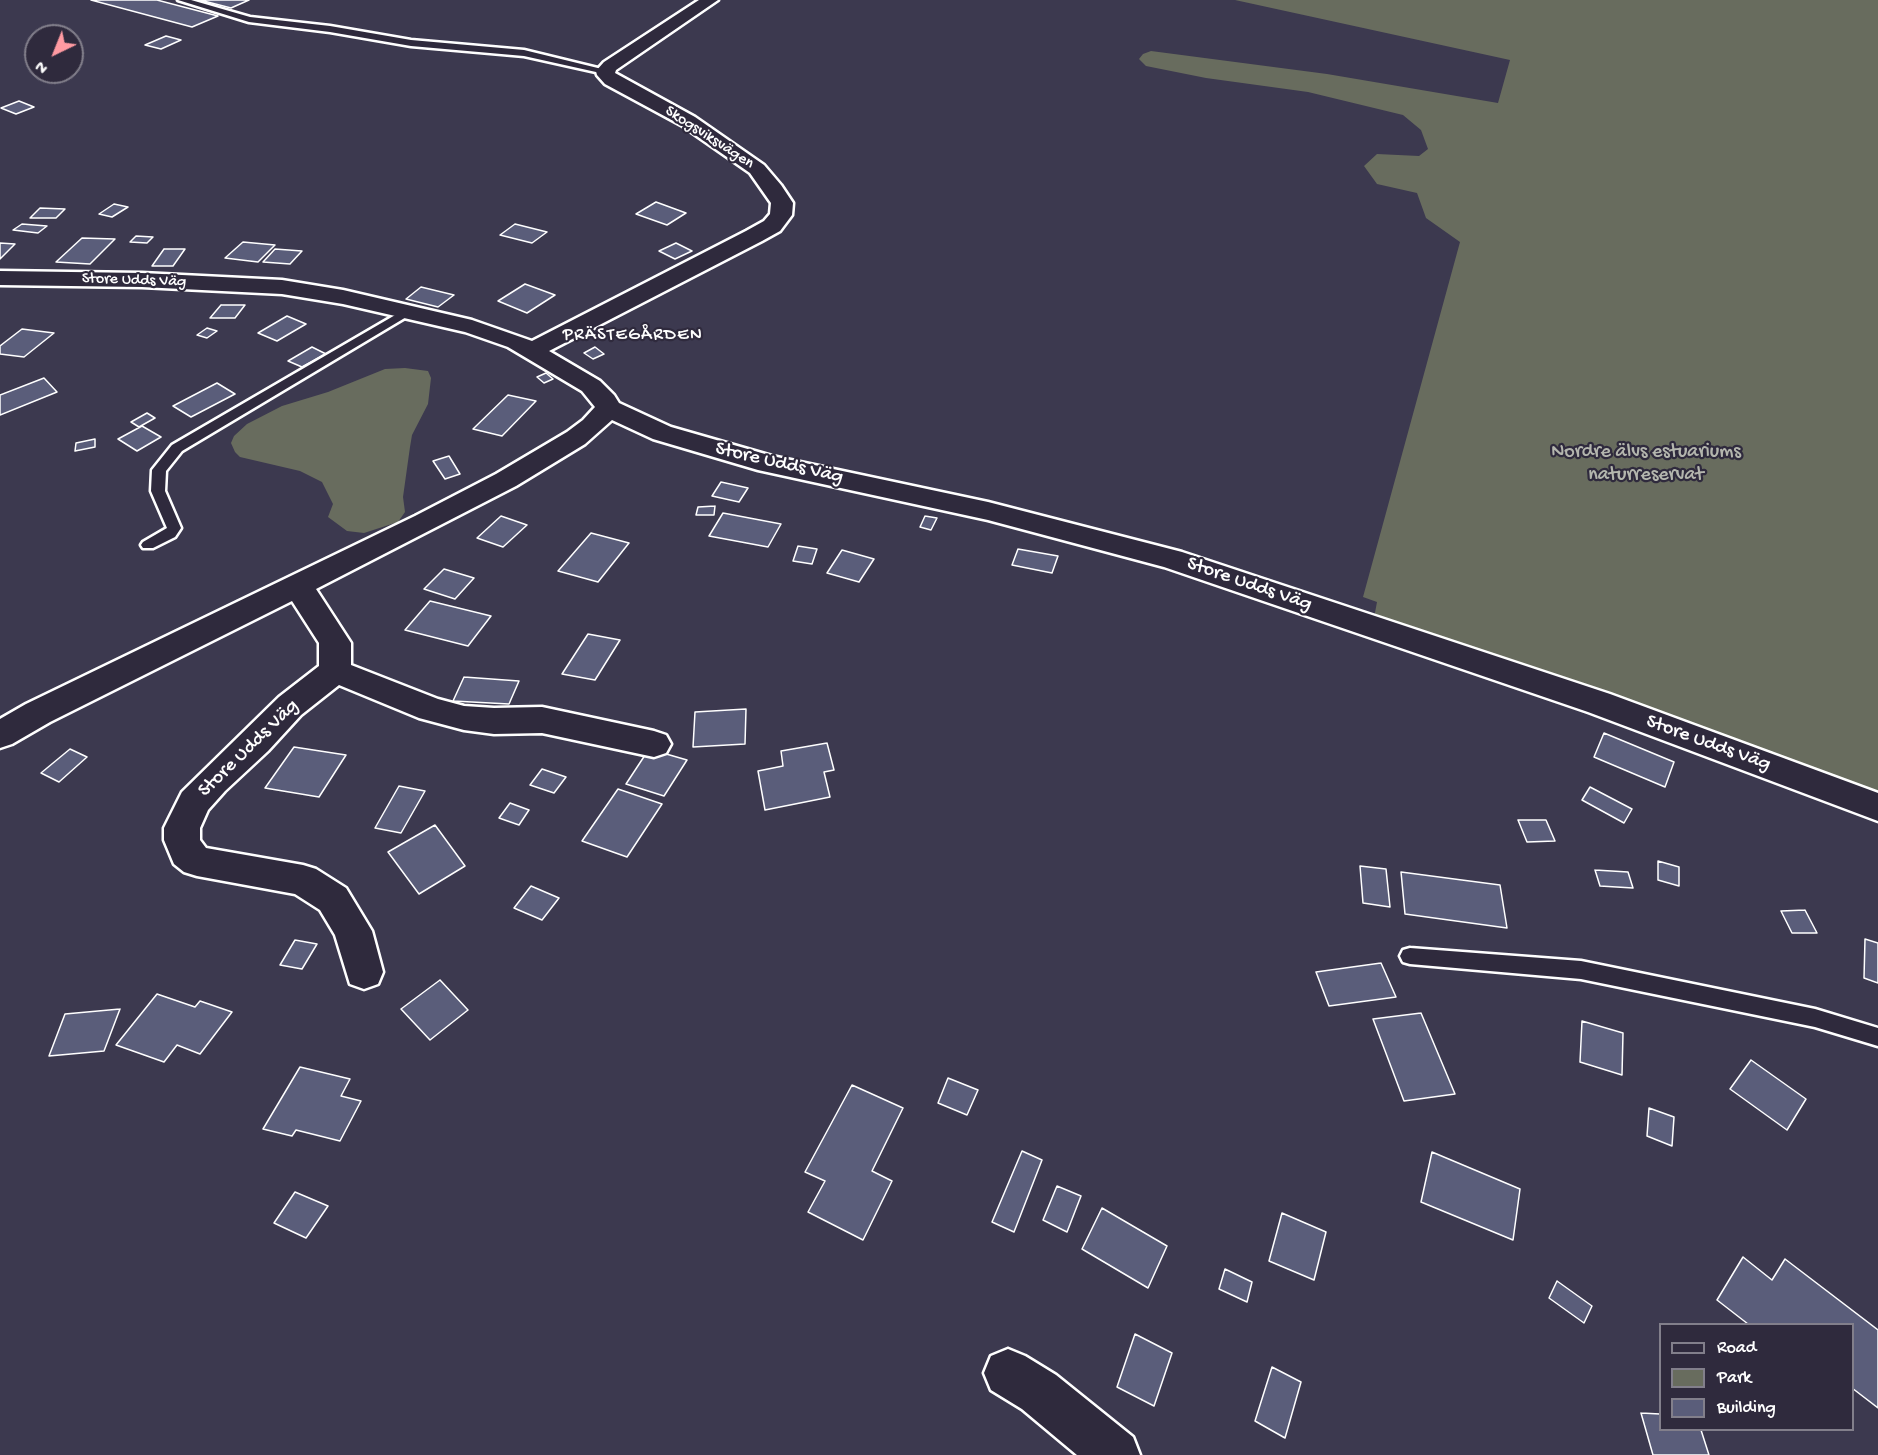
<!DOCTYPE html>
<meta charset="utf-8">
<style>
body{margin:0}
#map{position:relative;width:1878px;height:1455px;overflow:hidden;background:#3c394f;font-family:"Gochi Hand",sans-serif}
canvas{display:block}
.legend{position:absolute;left:1659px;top:1323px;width:195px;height:108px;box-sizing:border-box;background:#2f2a3d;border:2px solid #827f8b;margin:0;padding:8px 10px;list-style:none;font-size:18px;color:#fff}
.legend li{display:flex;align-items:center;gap:12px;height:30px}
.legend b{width:30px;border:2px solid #827f8b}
.north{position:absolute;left:24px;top:24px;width:60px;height:60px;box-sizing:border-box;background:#2f2a3d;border:2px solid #827f8b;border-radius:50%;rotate:223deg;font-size:16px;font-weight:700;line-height:24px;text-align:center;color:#fff}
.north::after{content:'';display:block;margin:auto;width:21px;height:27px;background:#ff9aa2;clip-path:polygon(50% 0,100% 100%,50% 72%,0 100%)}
</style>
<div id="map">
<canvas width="1878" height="1455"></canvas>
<ul class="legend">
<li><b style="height:8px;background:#2f2a3d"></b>Road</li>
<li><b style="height:16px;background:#686c5e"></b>Park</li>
<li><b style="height:16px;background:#5a5d7a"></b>Building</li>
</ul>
<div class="north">N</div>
</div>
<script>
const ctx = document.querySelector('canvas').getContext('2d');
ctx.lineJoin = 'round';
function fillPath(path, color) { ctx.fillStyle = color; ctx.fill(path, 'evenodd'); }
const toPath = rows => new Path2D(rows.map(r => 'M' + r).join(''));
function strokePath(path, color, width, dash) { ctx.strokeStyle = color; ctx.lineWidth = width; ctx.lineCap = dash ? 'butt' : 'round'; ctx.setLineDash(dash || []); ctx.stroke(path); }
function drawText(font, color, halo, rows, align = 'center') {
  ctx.font = font + ' "Gochi Hand",sans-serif'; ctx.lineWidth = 4.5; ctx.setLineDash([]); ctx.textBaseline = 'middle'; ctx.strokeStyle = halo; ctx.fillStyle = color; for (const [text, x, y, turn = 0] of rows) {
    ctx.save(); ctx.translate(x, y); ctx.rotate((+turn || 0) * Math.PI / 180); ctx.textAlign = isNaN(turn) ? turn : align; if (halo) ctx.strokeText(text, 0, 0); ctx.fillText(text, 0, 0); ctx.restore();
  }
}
const green = toPath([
 [1235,0,1878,0,1878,791,1834,783,1374,618,1377,602,1363,597,1460,242,1426,218,1417,193,1377,184,1364,166,1377,154,1419,156,1428,149,1421,130,1403,115,1308,92,1206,78,1146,66,1139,59,1143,54,1151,51,1327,74,1498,103,1510,60],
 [405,368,428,371,431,378,428,404,412,435,410,447,403,497,405,512,398,522,364,533,347,531,328,517,333,504,322,482,300,471,240,457,235,452,231,443,234,436,247,424,282,406,328,392,385,369]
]);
const building = toPath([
 [91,0,157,0,218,16,192,27,91,0],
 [200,0,249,0,231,8,200,0],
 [166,36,181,40,161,49,145,45,166,36],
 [19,101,34,107,16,114,1,108,19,101],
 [656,202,686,213,667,225,636,214,656,202],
 [114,204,128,207,112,217,99,214,114,204],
 [40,208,65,209,56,218,30,218,40,208],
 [22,224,47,226,38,233,13,230,22,224],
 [515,224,547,232,532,243,500,235,515,224],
 [136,236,153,237,147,243,130,242,136,236],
 [82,238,115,239,90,264,56,262,82,238],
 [243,242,275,245,258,262,225,258,243,242],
 [0,243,15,244,0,259,0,243],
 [676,243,692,251,675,259,659,251,676,243],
 [164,249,185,249,173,266,152,266,164,249],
 [275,249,302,251,290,264,263,262,275,249],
 [525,284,555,295,527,313,498,301,525,284],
 [421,287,454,295,438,307,406,299,421,287],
 [221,305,245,305,235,318,210,318,221,305],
 [287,316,306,324,277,341,258,333,287,316],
 [207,328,217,331,207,338,197,335,207,328],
 [22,329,54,333,24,357,0,354,0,346,22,329],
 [312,347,326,354,302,367,288,361,312,347],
 [595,347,604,354,593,359,584,353,595,347],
 [546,373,553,379,544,383,537,377,546,373],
 [44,378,57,392,0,415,0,395,44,378],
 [217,383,235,394,191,417,173,406,217,383],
 [508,395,536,401,502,436,473,429,508,395],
 [147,413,155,418,139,427,131,422,147,413],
 [142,426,161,437,137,451,118,439,142,426],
 [95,439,95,447,75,451,76,443,95,439],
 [449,456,460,474,445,479,433,461,449,456],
 [721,482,748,488,739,502,712,496,721,482],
 [715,506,714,515,696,515,698,507,715,506],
 [723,513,781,524,768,547,709,536,723,513],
 [501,516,527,525,503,547,477,538,501,516],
 [925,516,937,518,931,530,920,527,925,516],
 [591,533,629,543,598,582,558,571,591,533],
 [798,546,817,549,812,564,793,561,798,546],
 [1018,549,1058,556,1052,573,1012,565,1018,549],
 [842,550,874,559,859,582,827,573,842,550],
 [444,569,474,578,455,599,424,589,444,569],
 [430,601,491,616,468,646,405,630,430,601],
 [588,634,620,640,595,680,562,674,588,634],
 [464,677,519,681,509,704,453,701,464,677],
 [746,709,745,744,693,747,695,712,746,709],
 [1604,733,1674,762,1665,787,1594,757,1604,733],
 [827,743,834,770,824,772,830,797,765,810,758,771,783,766,781,751,827,743],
 [294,747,346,755,319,797,265,788,294,747],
 [70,749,87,757,59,782,41,773,70,749],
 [649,749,687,760,664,796,626,784,649,749],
 [542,769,566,777,554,793,530,785,542,769],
 [399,786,425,791,401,833,375,828,399,786],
 [1590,787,1632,809,1624,823,1582,800,1590,787],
 [618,789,662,804,627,857,582,841,618,789],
 [510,803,529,810,519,825,499,818,510,803],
 [1518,820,1546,820,1555,841,1527,842,1518,820],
 [435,825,465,866,419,894,388,852,435,825],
 [1658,861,1679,867,1679,886,1658,880,1658,861],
 [1360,866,1386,869,1390,907,1363,903,1360,866],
 [1595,870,1628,872,1633,888,1600,886,1595,870],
 [1401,872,1500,885,1507,928,1405,914,1401,872],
 [531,886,559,898,542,920,514,908,531,886],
 [1805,910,1817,933,1792,933,1781,911,1805,910],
 [1865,939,1878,943,1878,983,1864,978,1865,939],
 [295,940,317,944,302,969,280,965,295,940],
 [1381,963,1396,997,1329,1006,1316,972,1381,963],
 [440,980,468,1010,430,1040,401,1009,440,980],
 [157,994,195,1007,200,1001,232,1012,200,1054,177,1045,164,1062,116,1045,157,994],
 [120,1009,104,1051,49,1056,65,1014,120,1009],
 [1421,1013,1455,1094,1404,1101,1373,1019,1421,1013],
 [1582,1021,1623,1033,1622,1075,1580,1062,1582,1021],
 [1751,1060,1806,1099,1787,1130,1730,1089,1751,1060],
 [300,1067,350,1079,341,1096,361,1101,340,1141,296,1130,292,1136,263,1129,300,1067],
 [948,1078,978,1090,967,1115,938,1103,948,1078],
 [852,1085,903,1108,872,1171,892,1181,863,1240,808,1212,825,1181,805,1172,852,1085],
 [1649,1108,1674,1117,1672,1146,1647,1136,1649,1108],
 [1022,1151,1042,1160,1014,1232,992,1222,1022,1151],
 [1432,1152,1520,1189,1513,1240,1421,1202,1432,1152],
 [1057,1186,1081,1196,1067,1232,1043,1220,1057,1186],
 [295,1192,328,1206,306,1238,274,1223,295,1192],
 [1102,1208,1167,1246,1148,1288,1082,1249,1102,1208],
 [1282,1213,1326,1232,1314,1280,1269,1261,1282,1213],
 [1743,1257,1772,1280,1785,1259,1878,1330,1878,1408,1852,1388,1852,1324,1748,1324,1717,1300,1743,1257],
 [1225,1269,1252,1282,1247,1302,1219,1289,1225,1269],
 [1557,1281,1592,1306,1584,1323,1549,1298,1557,1281],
 [1135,1334,1172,1353,1154,1406,1117,1387,1135,1334],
 [1272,1367,1301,1382,1285,1438,1255,1421,1272,1367],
 [1641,1413,1660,1414,1660,1430,1701,1430,1709,1455,1653,1455,1641,1413]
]);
const lane = toPath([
 [178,0,191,0,250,17,330,26,411,40,524,50,610,71,605,74,524,56,411,46,330,32,249,22,178,0],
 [409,307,415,311,413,313,182,451,166,471,165,491,181,528,175,537,153,548,143,548,141,545,143,542,167,528,151,491,152,470,172,445,409,307],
 [1410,948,1581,961,1815,1009,1878,1028,1878,1046,1815,1027,1581,979,1410,964,1403,962,1400,956,1403,950,1410,948]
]);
const street = toPath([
 [699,0,718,0,616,70,615,73,695,117,764,165,781,185,793,203,792,215,780,231,762,241,549,351,600,381,614,395,619,403,671,427,772,456,988,502,1182,552,1610,694,1878,793,1878,821,1588,712,1164,567,988,520,758,470,653,439,612,420,585,444,516,486,316,589,351,643,351,665,438,699,464,706,494,708,542,707,654,731,666,735,671,744,666,753,654,757,542,733,494,734,464,730,419,718,339,685,301,715,268,751,225,791,208,810,200,828,200,840,206,848,303,865,316,869,346,888,372,931,383,972,378,984,364,989,350,984,335,935,320,910,295,894,197,876,184,872,174,864,164,840,164,828,182,792,279,697,319,666,319,643,292,601,50,722,12,744,0,748,0,719,26,704,415,516,496,474,567,432,583,420,595,407,582,391,508,347,465,332,343,304,282,294,142,287,0,285,0,271,142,273,282,280,343,290,472,320,532,341,746,231,764,221,770,214,771,203,750,173,681,125,605,84,597,75,596,71,604,62,699,0],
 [1008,1349,1025,1356,1056,1375,1133,1437,1140,1455,1077,1455,1022,1409,991,1390,984,1373,991,1356,1008,1349]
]);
const farStreetnames = [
 ["Skogsviksvägen",709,138,33],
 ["Store Udds Väg",134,281,2]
];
const farNeighbourhoodnames = [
 ["PRÄSTEGÅRDEN",633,336]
];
const parkNames = [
 ["Nordre älvs estuariums",1646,453],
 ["naturreservat",1646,476]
];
const streetNames = [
 ["Store Udds Väg",779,464,13],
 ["Store Udds Väg",1249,585,19],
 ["Store Udds Väg",1708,744,20],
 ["Store Udds Väg",249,749,-44]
];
fillPath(green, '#686c5e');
fillPath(building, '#5a5d7a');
strokePath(building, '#fff', 1.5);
strokePath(lane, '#fff', 5);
strokePath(street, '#fff', 5);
fillPath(lane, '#2f2a3d');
fillPath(street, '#2f2a3d');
drawText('16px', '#fff', '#2f2a3d', farStreetnames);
ctx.letterSpacing = '1.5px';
drawText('18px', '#fff', '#2f2a3d', farNeighbourhoodnames);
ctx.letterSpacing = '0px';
drawText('20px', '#b4b6ae', '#2f2a3d', parkNames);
drawText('20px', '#fff', '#2f2a3d', streetNames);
</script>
